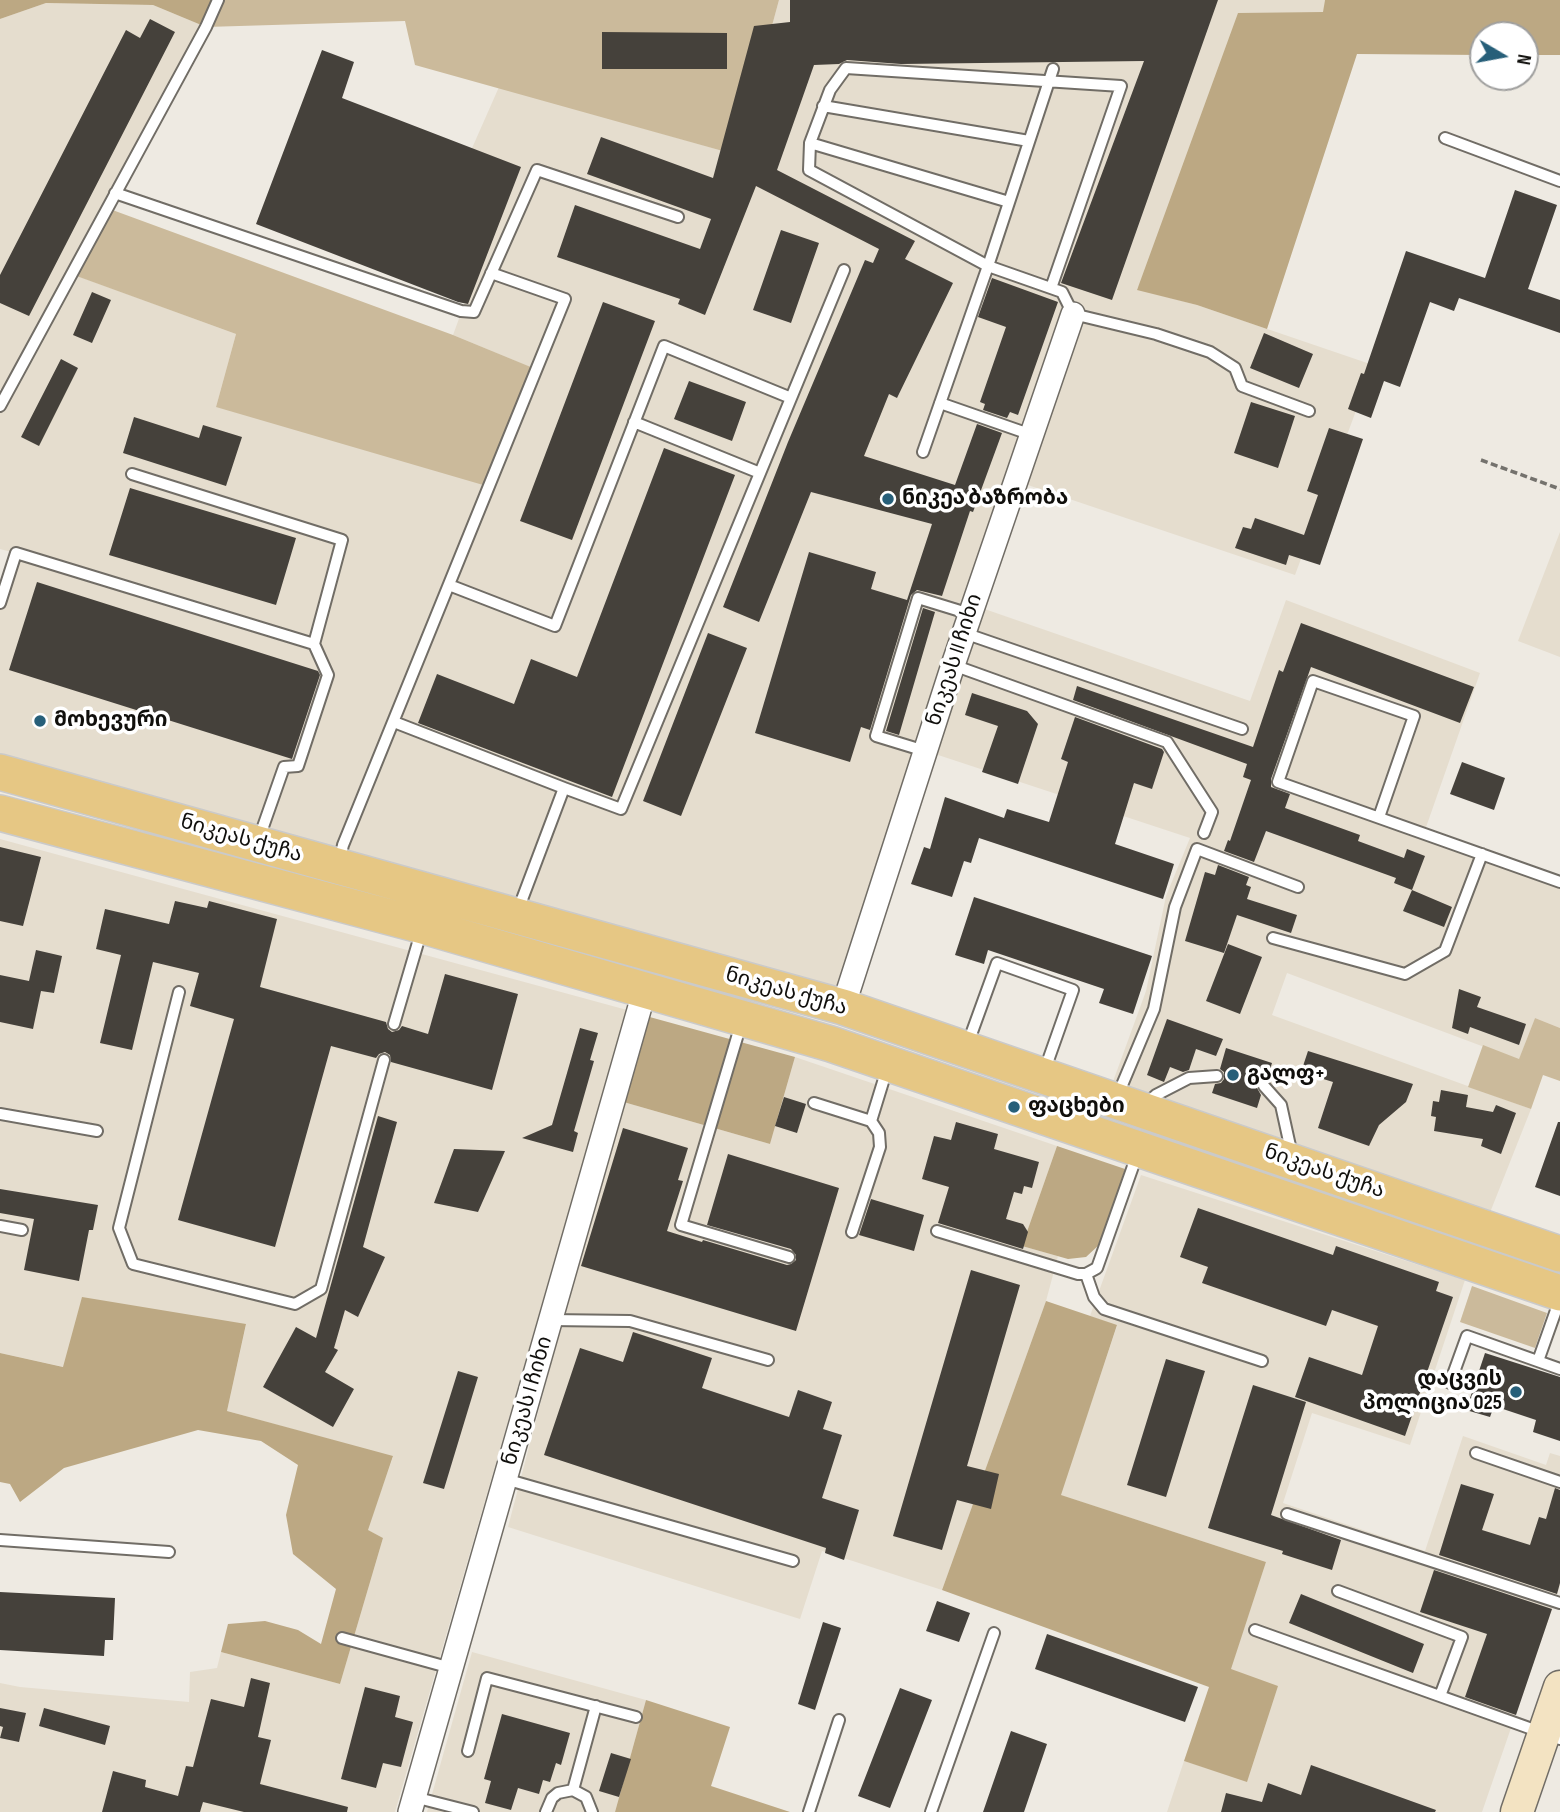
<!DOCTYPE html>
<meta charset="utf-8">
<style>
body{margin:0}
#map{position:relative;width:1560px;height:1812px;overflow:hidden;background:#eeeae2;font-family:"Sofia Sans Condensed",sans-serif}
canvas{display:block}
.north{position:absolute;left:1469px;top:21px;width:70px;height:70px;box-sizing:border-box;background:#fff;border:2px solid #9f9f9e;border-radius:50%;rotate:100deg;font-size:19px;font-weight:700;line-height:28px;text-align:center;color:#100f0c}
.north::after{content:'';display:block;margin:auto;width:24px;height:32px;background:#275f79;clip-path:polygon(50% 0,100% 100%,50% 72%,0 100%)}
</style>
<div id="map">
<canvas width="1560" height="1812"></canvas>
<div class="north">N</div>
</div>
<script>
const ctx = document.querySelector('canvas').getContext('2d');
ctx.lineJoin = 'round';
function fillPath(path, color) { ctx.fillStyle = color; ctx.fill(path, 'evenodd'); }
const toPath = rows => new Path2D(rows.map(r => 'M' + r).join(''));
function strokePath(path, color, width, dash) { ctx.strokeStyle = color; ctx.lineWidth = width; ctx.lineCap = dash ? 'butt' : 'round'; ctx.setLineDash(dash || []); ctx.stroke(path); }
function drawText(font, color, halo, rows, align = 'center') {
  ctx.font = font + ' "Sofia Sans Condensed","Noto Sans Georgian",sans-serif'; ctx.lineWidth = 7; ctx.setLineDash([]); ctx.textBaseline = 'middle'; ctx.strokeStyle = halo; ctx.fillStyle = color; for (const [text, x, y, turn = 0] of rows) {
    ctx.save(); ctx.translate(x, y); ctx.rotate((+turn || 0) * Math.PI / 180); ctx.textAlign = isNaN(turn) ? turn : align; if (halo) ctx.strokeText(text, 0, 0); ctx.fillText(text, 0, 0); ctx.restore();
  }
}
const built = toPath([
 [779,0,1325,0,1324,12,1137,289,1197,305,1373,365,1295,575,1016,481,973,605,1250,701,1286,600,1480,673,1424,833,1560,882,1560,1028,1535,1018,1519,1060,1287,973,1272,1015,1531,1109,1491,1210,1482,1227,1107,1098,1146,991,1166,896,1190,838,926,751,843,1007,0,772,0,603,15,553,0,549,0,406,8,392,0,389,0,19,46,3,153,5,206,27,72,274,236,334,216,407,537,370,453,335,508,185,465,164,499,87,737,155],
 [1560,532,1560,657,1518,641],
 [0,839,627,1010,395,1812,0,1812,0,1683,20,1687,189,1702,190,1672,217,1668,221,1652,340,1684,383,1538,367,1530,393,1457,227,1411,246,1325,64,1367,0,1353],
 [795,1057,1057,1146,1022,1246,1058,1256,1046,1301,942,1590,822,1551,800,1619,508,1527,620,1101,770,1144],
 [1141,1175,1465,1280,1410,1445,1312,1413,1283,1503,1425,1551,1463,1436,1546,1465,1550,1453,1560,1456,1560,1586,1482,1812,1167,1812,1184,1761,1247,1781,1230,1670,1266,1562,1060,1495,1117,1326,1090,1316],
 [472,1652,646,1700,615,1812,427,1812]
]);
const green = toPath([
 [218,0,779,0,737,155,415,65,405,21,206,27],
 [107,208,453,335,538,370,490,487,216,407,236,334,71,274],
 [1535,1018,1560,1028,1560,1081,1543,1075,1531,1109,1468,1087,1483,1045,1519,1059],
 [1472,1286,1547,1313,1535,1348,1460,1322]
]);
const forest = toPath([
 [0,0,218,0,206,27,153,5,46,3,0,19],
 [1325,0,1560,0,1560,55,1525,55,1525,35,1483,35,1483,55,1357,54,1267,329,1197,305,1137,290,1238,13,1323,12],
 [646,1016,795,1057,770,1144,620,1101],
 [1057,1146,1125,1169,1100,1244,1086,1257,1068,1259,1022,1246],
 [82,1297,246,1324,227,1411,393,1456,368,1530,383,1538,340,1684,221,1652,228,1624,265,1621,298,1630,321,1644,336,1589,293,1554,286,1515,298,1465,261,1441,198,1430,64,1468,20,1502,10,1484,0,1482,0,1353,63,1367],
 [1046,1301,1117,1325,1061,1495,1266,1562,1231,1669,1278,1686,1247,1782,1184,1761,1209,1687,942,1590],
 [646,1700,730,1727,711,1786,790,1812,615,1812]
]);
const building = toPath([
 [790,0,1218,0,1112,300,1061,283,1144,61,901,64,847,60,839,64,814,65,777,170,915,241,905,259,953,283,897,398,889,394,864,456,955,485,977,424,1002,433,973,512,970,511,942,596,917,590,911,595,870,730,861,727,850,762,755,733,809,552,876,572,871,589,907,600,932,524,811,492,759,622,723,607,788,442,865,260,873,263,879,249,756,186,705,315,678,304,680,299,557,257,575,205,700,249,711,219,587,174,601,137,713,178,754,26,790,22],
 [150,19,175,32,29,316,0,303,0,275,126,30,140,38],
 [602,32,727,33,727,69,602,69],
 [322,50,354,62,342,98,521,167,468,304,458,302,256,224],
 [1515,190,1557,205,1528,289,1560,300,1560,333,1459,298,1454,311,1430,302,1400,387,1384,381,1371,418,1348,409,1361,373,1364,374,1406,251,1485,278],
 [781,230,819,243,791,323,753,310],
 [992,278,1058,302,1018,415,1010,412,1007,418,983,410,985,404,980,402,1006,327,978,317],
 [92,292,111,300,92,343,73,335],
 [603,302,655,321,572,540,520,521],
 [1264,333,1313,354,1299,388,1250,368],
 [61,359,78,368,39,446,21,437],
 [689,381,746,402,732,441,674,419],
 [1251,402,1295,416,1278,468,1234,453],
 [134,417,199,438,203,425,242,437,226,486,123,453],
 [1329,428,1363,439,1320,565,1289,555,1286,565,1235,548,1243,527,1251,529,1255,518,1304,535,1318,495,1307,491],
 [664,448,735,475,612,797,418,723,437,674,514,704,531,659,577,677],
 [130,488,296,538,276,605,109,555],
 [37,582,318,671,320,675,292,759,9,670],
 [923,608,935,612,899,735,886,731],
 [1301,623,1474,687,1460,723,1311,667,1271,779,1271,787,1290,794,1285,808,1360,835,1358,841,1404,858,1407,849,1425,856,1412,890,1394,883,1396,878,1266,831,1254,862,1224,851,1228,840,1230,841,1251,780,1243,777,1247,764,1073,700,1077,686,1253,747,1279,670,1283,672],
 [708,633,747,648,681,816,643,801],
 [972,693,1027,711,1038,724,1018,784,982,772,998,726,965,715],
 [1075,717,1162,749,1164,752,1152,789,1134,783,1115,844,1174,864,1163,899,979,838,971,863,964,861,952,897,911,884,924,847,930,849,945,797,1004,818,1007,809,1049,822,1068,762,1061,759],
 [1462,762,1505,778,1494,810,1450,794],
 [0,847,41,857,23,926,0,921],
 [1218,865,1249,877,1246,885,1251,887,1247,899,1297,915,1291,933,1237,915,1224,953,1185,941,1205,872,1215,875],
 [1412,890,1452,907,1444,927,1403,911],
 [974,897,1152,956,1133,1014,1099,1003,1104,989,988,950,984,964,955,955],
 [175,901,207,908,209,901,277,919,260,987,386,1022,388,1029,392,1032,399,1030,402,1026,428,1034,445,974,518,994,492,1090,391,1062,390,1055,385,1052,379,1054,376,1058,331,1046,275,1247,178,1220,234,1019,190,1006,199,973,153,962,132,1050,100,1043,121,955,96,949,105,909,169,924],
 [1228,944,1262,957,1240,1014,1206,1001],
 [36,950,62,956,54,993,41,991,33,1029,0,1022,0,975,29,981],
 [1459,989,1481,997,1477,1007,1526,1024,1519,1045,1470,1027,1468,1034,1452,1028],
 [1167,1019,1223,1039,1216,1056,1196,1049,1189,1070,1183,1072,1170,1067,1164,1082,1147,1075],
 [580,1028,598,1033,590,1060,594,1061,574,1131,578,1133,573,1152,522,1138,552,1125],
 [1226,1048,1272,1063,1267,1079,1262,1079,1257,1083,1257,1088,1261,1095,1257,1108,1212,1093,1215,1084,1221,1083,1224,1079,1224,1072,1220,1069],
 [1308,1051,1413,1084,1406,1102,1379,1125,1369,1146,1318,1128,1333,1082,1301,1072],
 [1441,1090,1468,1095,1466,1107,1493,1112,1496,1105,1516,1113,1501,1154,1481,1146,1483,1139,1434,1131,1436,1117,1431,1116,1433,1101,1439,1102],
 [784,1097,806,1104,797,1133,775,1126],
 [378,1116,397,1122,363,1247,385,1257,358,1317,345,1310,334,1348,338,1350,325,1372,354,1389,333,1427,263,1387,296,1327,316,1338],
 [956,1122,998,1134,994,1149,1039,1162,1032,1188,1024,1186,1022,1194,1014,1192,1006,1219,1023,1224,1028,1232,1023,1249,938,1223,949,1187,922,1179,934,1136,951,1140],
 [1558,1122,1560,1122,1560,1196,1535,1187],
 [623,1128,688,1148,678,1180,683,1181,667,1231,702,1242,703,1240,787,1265,791,1264,796,1260,796,1255,791,1249,707,1225,728,1154,839,1188,796,1331,581,1266],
 [454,1149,505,1151,478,1212,434,1203],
 [0,1189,98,1205,93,1230,89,1230,79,1281,24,1270,34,1219,0,1213],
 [871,1199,924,1215,914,1251,859,1235],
 [1198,1208,1333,1255,1336,1246,1439,1282,1436,1291,1453,1297,1405,1436,1295,1397,1309,1357,1362,1375,1378,1326,1332,1310,1326,1326,1202,1283,1208,1267,1180,1257],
 [971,1270,1020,1285,967,1466,999,1474,991,1509,957,1500,942,1550,893,1536],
 [633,1332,712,1358,702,1388,789,1417,798,1390,832,1402,823,1429,842,1435,822,1498,859,1510,844,1560,825,1553,826,1548,544,1455,580,1348,623,1362],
 [1485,1353,1560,1377,1560,1441,1533,1432,1536,1420,1494,1406,1490,1417,1466,1410],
 [1166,1359,1205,1371,1166,1497,1127,1485],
 [458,1371,478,1377,444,1489,423,1483],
 [1253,1385,1306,1402,1271,1515,1341,1540,1332,1570,1282,1554,1283,1551,1208,1528],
 [1461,1484,1494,1494,1482,1530,1530,1545,1539,1517,1546,1519,1555,1488,1560,1490,1560,1583,1557,1594,1439,1555],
 [1434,1570,1552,1609,1516,1715,1465,1697,1487,1634,1420,1612],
 [0,1592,115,1598,113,1640,105,1640,104,1656,0,1650],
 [1301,1594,1424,1644,1413,1673,1289,1623],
 [937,1601,970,1613,959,1642,926,1631],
 [823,1622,841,1628,815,1710,798,1704],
 [1047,1634,1198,1687,1185,1722,1035,1669],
 [251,1678,270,1683,258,1737,271,1740,260,1784,348,1807,347,1812,244,1812,203,1802,200,1812,102,1812,113,1771,146,1780,145,1787,178,1796,186,1766,193,1767,211,1699,244,1707],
 [365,1687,400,1696,395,1717,413,1722,401,1767,383,1763,376,1788,341,1779],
 [900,1688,932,1700,890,1808,858,1796],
 [0,1708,26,1713,19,1742,0,1738,3,1727,0,1726],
 [44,1708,110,1726,105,1745,39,1726],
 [502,1714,570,1733,561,1765,556,1763,550,1782,543,1780,539,1794,518,1788,511,1810,485,1803,491,1781,484,1779],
 [1011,1731,1047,1744,1024,1812,983,1812],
 [611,1753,631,1759,619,1797,599,1791],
 [1311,1765,1436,1810,1435,1812,1221,1812,1226,1793,1262,1802,1268,1783,1301,1795]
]);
const path = toPath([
 [1481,460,1560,489]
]);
const lane = toPath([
 [1053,69,988,266,1062,292,1073,314,1156,334,1210,352,1235,368,1242,386,1309,411],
 [823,106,1029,141],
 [1445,138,1560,181],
 [810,143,1009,202],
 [115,193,461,311,474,312,537,170,678,217],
 [940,403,1032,435],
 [0,406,206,27,218,0],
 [634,422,760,473],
 [923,452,988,266,809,170,810,143,830,90,846,68,1121,86,1051,288],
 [132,474,342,540,314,644,328,675,298,766,284,767,258,841],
 [449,585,555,626,664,346,791,398],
 [0,603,16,553,314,644],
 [964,633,1242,729],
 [953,665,1167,742,1212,812,1204,833],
 [394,722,564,788,518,910],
 [925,751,876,736,918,598,970,614],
 [564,788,621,809,844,270],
 [1379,817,1414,716,1313,681,1278,782,1560,882],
 [339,863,343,845,565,299,491,273],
 [1273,938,1405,974,1445,951,1482,854],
 [179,992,119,1228,133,1264,295,1304,321,1289,384,1060],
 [394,1024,422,929],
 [741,1024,681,1225,789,1257],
 [968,1043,997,963,1073,990,1044,1072],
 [1264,1086,1281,1105,1292,1155],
 [1117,1097,1154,1009,1175,907,1197,849,1298,887],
 [814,1103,871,1121],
 [1145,1105,1156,1095,1189,1078,1217,1076],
 [0,1114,97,1131],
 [0,1226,22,1230],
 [937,1231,1078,1274,1086,1274,1097,1268,1137,1155],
 [852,1232,880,1147,879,1133,871,1121,887,1069],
 [1086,1274,1094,1297,1104,1309,1262,1361],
 [550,1320,630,1321,768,1360],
 [1538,1361,1560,1299],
 [1450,1383,1467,1336,1560,1369],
 [1476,1453,1560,1482],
 [505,1479,793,1561],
 [1287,1514,1560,1603],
 [0,1540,169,1552],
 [1338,1591,1462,1637,1440,1696],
 [1255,1630,1560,1739],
 [342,1638,451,1668],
 [468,1751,487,1678,636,1717],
 [573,1790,596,1706],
 [414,1797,473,1812],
 [546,1812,552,1798,558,1793,573,1790,586,1797,592,1812],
 [809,1812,839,1720],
 [931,1812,994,1633]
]);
const street = toPath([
 [843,1007,953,665,1073,314],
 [410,1812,645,989]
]);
const secondary = toPath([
 [1517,1812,1560,1687]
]);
const primary = toPath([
 [0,772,843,1007,1560,1254],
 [0,813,423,926,831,1044,1560,1293]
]);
const markers = [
 [888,499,7,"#275f79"],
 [40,721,7,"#275f79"],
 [1233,1075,7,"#275f79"],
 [1014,1107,7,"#275f79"],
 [1516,1392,7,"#275f79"]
];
const poiNames = [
 ["ნიკეა ბაზრობა",902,499],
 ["მოხევური",54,721],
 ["გალფ+",1247,1075],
 ["ფაცხები",1028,1107],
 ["დაცვის",1502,1380,"right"],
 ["პოლიცია 025",1502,1404,"right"]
];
const streetNames = [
 ["ნიკეას II ჩიხი",955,660,-72],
 ["ნიკეას ქუჩა",241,839,16],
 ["ნიკეას ქუჩა",786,992,16],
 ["ნიკეას ქუჩა",1324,1172,19],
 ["ნიკეას I ჩიხი",528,1401,-74]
];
fillPath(built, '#e5ddce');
fillPath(green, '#cbba9b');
fillPath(forest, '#bca883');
fillPath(building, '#45413b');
strokePath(lane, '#716d66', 14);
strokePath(street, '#716d66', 26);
strokePath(secondary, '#716d66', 35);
strokePath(primary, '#cacaca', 38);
strokePath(path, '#74726d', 3.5, [7, 3.5]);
strokePath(lane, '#fff', 10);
strokePath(street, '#fff', 23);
strokePath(secondary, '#f3e3c2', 32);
strokePath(primary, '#e6c784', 35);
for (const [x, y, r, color] of markers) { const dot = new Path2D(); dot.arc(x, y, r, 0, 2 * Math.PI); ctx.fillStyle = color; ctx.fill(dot); strokePath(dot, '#fff', 2.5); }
drawText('bold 21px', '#100f0c', '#fff', poiNames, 'left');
drawText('21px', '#100f0c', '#fff', streetNames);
</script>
